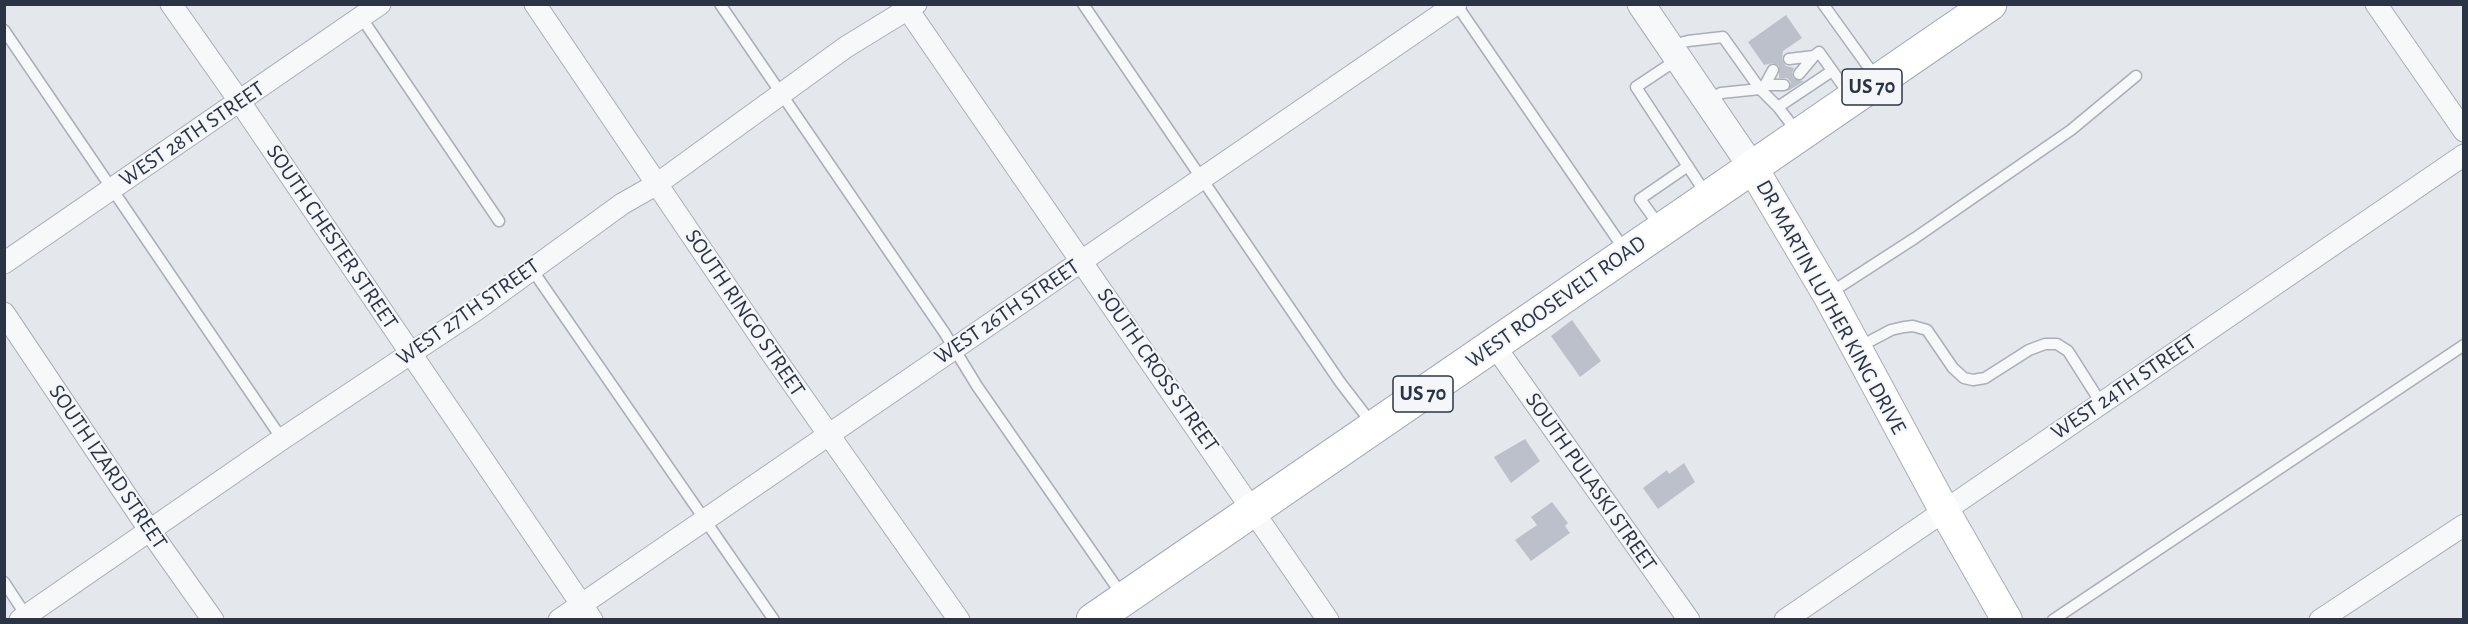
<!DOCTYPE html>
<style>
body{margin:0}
#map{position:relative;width:2468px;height:624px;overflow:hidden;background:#e4e7ec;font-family:"Alegreya Sans",sans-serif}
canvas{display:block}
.frame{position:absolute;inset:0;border:6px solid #2b3445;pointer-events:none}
</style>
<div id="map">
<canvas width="2468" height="624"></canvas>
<div class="frame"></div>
</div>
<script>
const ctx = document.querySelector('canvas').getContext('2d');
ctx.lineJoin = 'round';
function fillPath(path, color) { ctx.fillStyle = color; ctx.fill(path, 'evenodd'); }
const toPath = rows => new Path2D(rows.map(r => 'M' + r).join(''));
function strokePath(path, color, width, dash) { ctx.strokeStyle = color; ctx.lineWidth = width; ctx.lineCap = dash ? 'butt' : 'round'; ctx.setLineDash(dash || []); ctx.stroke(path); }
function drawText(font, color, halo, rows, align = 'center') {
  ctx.font = font + ' "Alegreya Sans",sans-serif'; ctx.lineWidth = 4.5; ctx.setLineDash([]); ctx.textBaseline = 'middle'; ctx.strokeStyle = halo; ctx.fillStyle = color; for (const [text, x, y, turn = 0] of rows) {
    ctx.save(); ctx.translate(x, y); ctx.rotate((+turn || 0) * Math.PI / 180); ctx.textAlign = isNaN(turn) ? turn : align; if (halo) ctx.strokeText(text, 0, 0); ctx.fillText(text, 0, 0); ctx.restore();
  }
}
const building = toPath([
 [1786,15,1802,38,1783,51,1782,60,1786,66,1794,68,1792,73,1794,79,1804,81,1788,91,1791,82,1787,78,1779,78,1779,66,1773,63,1764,65,1748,42],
 [1572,320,1601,361,1580,377,1551,336],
 [1525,439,1540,461,1511,483,1494,457],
 [1684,463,1695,482,1658,509,1643,488,1667,470,1669,474],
 [1552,502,1568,523,1565,526,1570,533,1531,561,1515,540,1537,525,1531,517]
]);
const service = toPath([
 [720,4,944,332,977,386,1122,595],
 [1083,4,1340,382,1373,425],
 [1456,4,1626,252],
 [1823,4,1877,79],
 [361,17,499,221],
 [4,30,282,439],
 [1669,46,1688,41,1723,37,1760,89,1778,107,1832,71],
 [1678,59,1636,87,1706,194],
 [1789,59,1814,56,1819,52,1851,97],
 [1773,70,1765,85,1784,85],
 [1799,74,1814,56],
 [1709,101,1721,93,1760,89,1765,86],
 [1778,107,1798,133],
 [1661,228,1640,199,1688,166],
 [531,268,774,620],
 [1830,293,1915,238,2071,130,2136,76],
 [1859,347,1891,330,1904,327,1913,326,1927,330,1953,368,1964,378,1973,380,1985,378,2029,350,2045,344,2057,344,2068,351,2101,403],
 [4,582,27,617],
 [2053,620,2464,345]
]);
const minor = toPath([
 [171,4,240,102,592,620],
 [535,4,770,351,959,620],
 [904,4,1328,620],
 [2376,4,2464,131],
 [4,263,380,4],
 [4,313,150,531,213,620],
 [1494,345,1689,620],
 [20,620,282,439,476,310,622,204,657,184,846,47,916,4],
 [559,620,1456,4],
 [1785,620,2464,155],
 [2320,620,2464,525]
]);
const tertiary = toPath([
 [1641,4,1752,167]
]);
const secondary = toPath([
 [1752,167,1828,295,1944,510,2007,620]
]);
const primary = toPath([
 [1093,620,1990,4]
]);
const shields = [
 [1872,87,60],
 [1423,394,60]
];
const shieldNames = [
 ["US 70",1872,87],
 ["US 70",1423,394]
];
const streetNames = [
 ["WEST 28TH STREET",192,134,-34],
 ["SOUTH CHESTER STREET",332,237,56],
 ["WEST ROOSEVELT ROAD",1556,302,-35],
 ["DR MARTIN LUTHER KING DRIVE",1831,307,61],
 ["WEST 27TH STREET",468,312,-35],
 ["WEST 26TH STREET",1007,312,-34],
 ["SOUTH RINGO STREET",745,313,56],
 ["SOUTH CROSS STREET",1158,370,55],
 ["WEST 24TH STREET",2124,387,-34],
 ["SOUTH IZARD STREET",108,467,56],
 ["SOUTH PULASKI STREET",1591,482,55]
];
fillPath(building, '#bbc0ca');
strokePath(service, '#a9aeb7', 13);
strokePath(minor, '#a9aeb7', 23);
strokePath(tertiary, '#a9aeb7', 29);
strokePath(secondary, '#a9aeb7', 32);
strokePath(primary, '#a3abb8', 35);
strokePath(service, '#f7f8fa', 10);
strokePath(minor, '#f7f8fa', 21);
strokePath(tertiary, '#f7f8fa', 27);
strokePath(secondary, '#fff', 30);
strokePath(primary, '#fff', 33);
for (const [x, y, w] of shields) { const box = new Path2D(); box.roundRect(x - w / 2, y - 18, w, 36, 4.5); ctx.fillStyle = '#f4f6f9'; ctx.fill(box); strokePath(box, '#2b3445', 1.5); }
drawText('bold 21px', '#2b3445', null, shieldNames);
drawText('22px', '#2b3445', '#f4f6f9', streetNames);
</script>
